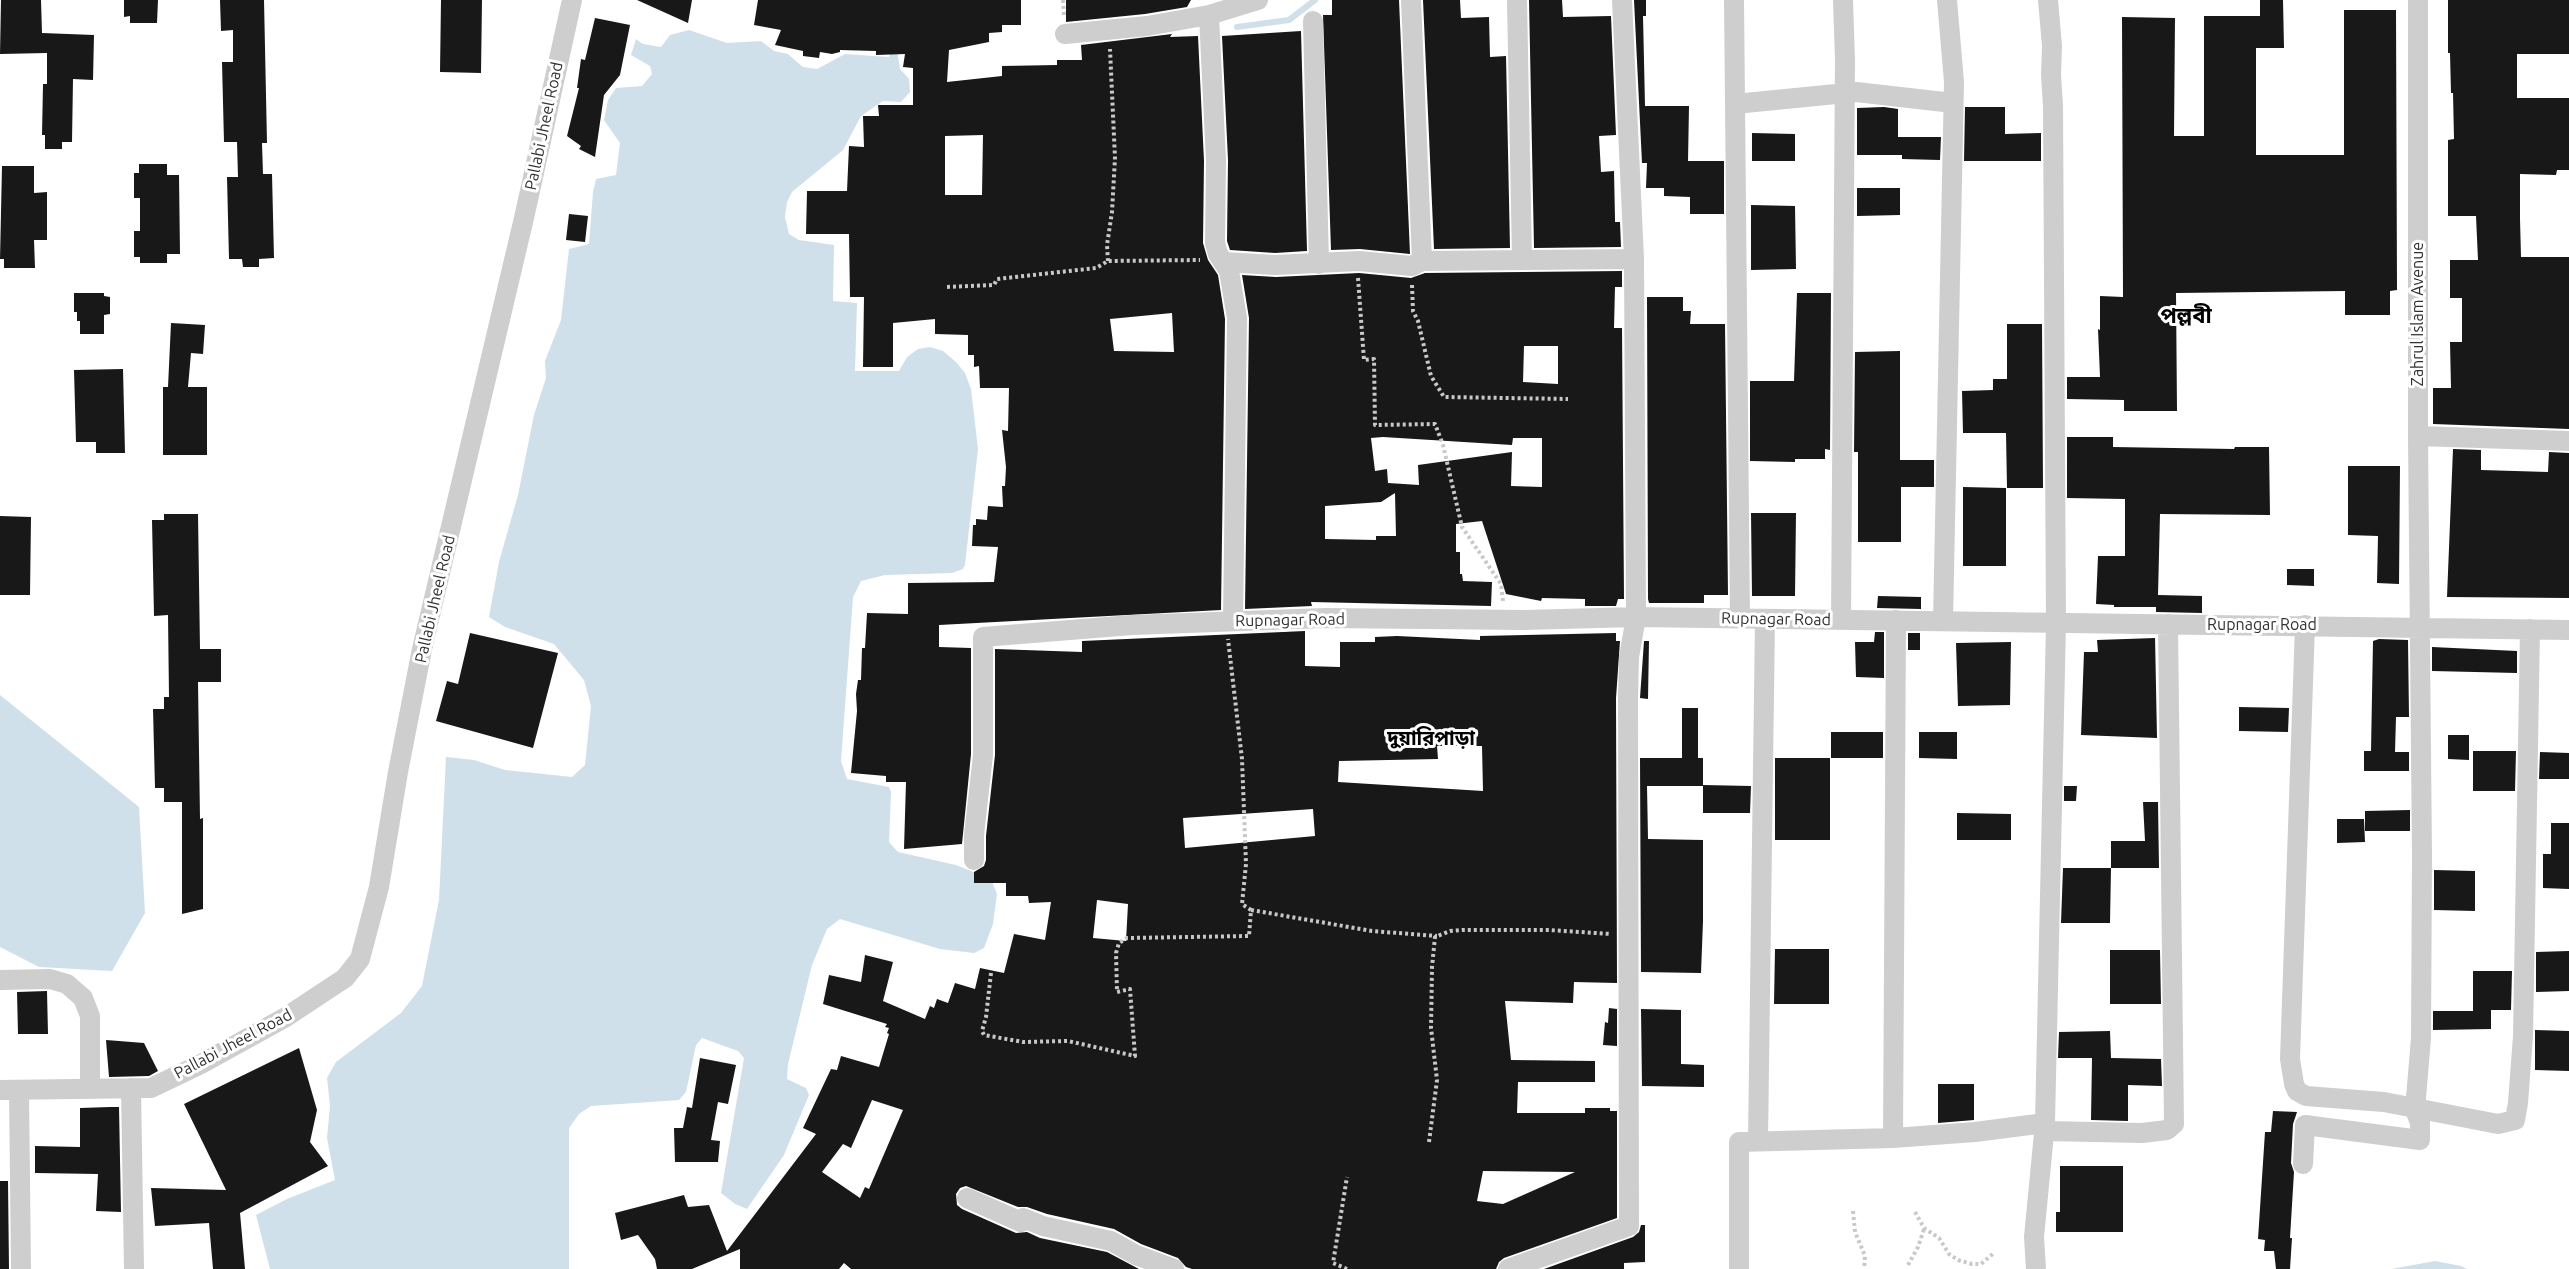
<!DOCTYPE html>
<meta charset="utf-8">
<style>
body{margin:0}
canvas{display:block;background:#fff}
</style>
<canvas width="2569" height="1269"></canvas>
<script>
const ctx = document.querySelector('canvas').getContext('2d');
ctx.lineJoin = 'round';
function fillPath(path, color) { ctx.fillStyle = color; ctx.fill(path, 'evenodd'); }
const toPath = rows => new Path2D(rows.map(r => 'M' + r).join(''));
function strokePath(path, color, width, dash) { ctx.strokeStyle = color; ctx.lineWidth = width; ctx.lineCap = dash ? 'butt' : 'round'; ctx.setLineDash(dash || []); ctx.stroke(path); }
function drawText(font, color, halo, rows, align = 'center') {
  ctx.font = font + ' Ubuntu,"Noto Sans Bengali",sans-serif'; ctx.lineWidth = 6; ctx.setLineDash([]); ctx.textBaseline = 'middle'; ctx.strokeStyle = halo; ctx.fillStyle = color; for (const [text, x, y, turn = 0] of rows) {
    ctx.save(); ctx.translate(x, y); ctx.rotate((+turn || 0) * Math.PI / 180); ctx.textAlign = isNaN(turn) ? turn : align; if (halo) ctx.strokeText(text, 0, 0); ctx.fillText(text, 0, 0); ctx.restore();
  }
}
const water = toPath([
 [689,30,727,43,761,41,774,51,788,54,803,67,817,69,845,54,889,57,892,47,897,49,900,69,909,79,910,92,901,102,883,101,861,116,843,150,792,192,787,202,785,217,789,234,799,240,834,245,833,301,857,303,855,371,899,371,907,357,918,349,930,347,943,351,956,362,965,373,971,389,978,449,965,565,963,569,952,573,885,575,861,581,853,597,841,761,847,779,889,787,891,792,889,842,898,852,956,865,991,879,997,894,993,924,984,948,974,953,940,949,840,919,827,929,812,965,788,1064,787,1079,806,1088,809,1095,784,1155,747,1209,735,1204,721,1193,744,1058,738,1051,702,1038,696,1045,686,1092,679,1100,591,1106,579,1114,569,1128,569,1269,270,1269,256,1215,287,1199,335,1180,327,1138,330,1106,327,1078,336,1062,401,1013,422,986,439,900,446,757,474,760,505,770,572,777,585,765,591,706,584,680,554,644,505,627,489,617,499,562,518,495,534,415,546,378,545,361,561,320,569,249,589,244,593,192,596,179,616,175,620,143,604,120,608,100,616,88,642,86,652,74,650,66,631,55,636,39,643,44,661,47,670,35],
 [0,695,139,807,145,913,112,971,39,967,0,947],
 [2435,1261,2461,1266,2467,1269,2391,1269]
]);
const stream = toPath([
 [1237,27,1289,20,1315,0]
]);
const building = toPath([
 [1,0,41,0,42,33,94,35,93,80,73,79,72,142,62,142,62,149,45,149,45,135,42,135,43,84,47,84,47,53,0,54],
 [124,0,158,0,157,23,130,23,130,16,124,17],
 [220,0,264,0,267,143,262,143,263,174,272,174,274,258,259,259,259,267,243,267,242,259,229,259,227,177,238,177,237,142,224,142,222,62,233,62,233,30,221,31],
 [441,0,482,0,481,73,440,72],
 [637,0,692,0,688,23],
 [758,0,1021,0,1021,25,1002,25,1002,32,989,33,989,42,949,50,947,82,1002,76,1002,66,1057,65,1057,60,1082,60,1081,45,1172,34,1170,37,1198,36,1204,161,1203,243,1208,260,1218,275,1225,319,1221,610,939,625,939,647,971,648,971,754,962,844,904,849,906,782,886,782,886,776,851,773,857,711,856,694,858,680,861,680,862,648,865,648,867,613,908,614,908,583,994,582,998,547,972,546,973,525,976,525,976,519,987,520,988,506,1003,507,1002,486,1005,486,1006,467,1002,430,1008,431,1009,388,980,388,979,366,974,367,974,355,968,355,968,335,935,334,935,319,893,323,893,367,863,367,864,297,850,297,849,234,806,234,807,191,847,191,849,146,864,147,863,116,879,116,878,105,913,105,913,68,903,67,905,54,876,55,876,51,840,50,840,52,832,54,820,52,819,58,803,56,803,51,775,45,781,30,754,25],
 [983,135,982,195,945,195,945,136],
 [1172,313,1174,352,1114,351,1110,319],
 [1066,0,1191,0,1187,7,1145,14,1066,22],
 [1332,0,1399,0,1410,254,1360,249,1331,250,1323,15,1332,15],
 [1423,0,1460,0,1461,18,1489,17,1490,57,1506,56,1510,248,1434,249],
 [1529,0,1562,0,1563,17,1611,16,1616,135,1599,136,1601,172,1614,171,1615,219,1615,222,1620,222,1621,247,1534,248],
 [1634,0,1646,0,1646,16,1643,16,1645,106,1689,106,1688,161,1724,161,1724,214,1690,214,1690,197,1664,196,1664,188,1646,188,1647,163,1642,163],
 [2260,0,2283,0,2284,48,2256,48,2256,155,2344,155,2344,10,2396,10,2397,290,2390,291,2390,315,2345,315,2345,291,2176,293,2177,411,2124,411,2124,400,2067,399,2067,377,2100,377,2098,329,2100,330,2100,296,2123,297,2122,17,2175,18,2174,136,2204,136,2204,16,2260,16],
 [2448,0,2569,0,2569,54,2517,54,2517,98,2569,98,2569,170,2557,170,2556,175,2520,174,2520,219,2521,257,2569,257,2569,429,2433,424,2433,388,2451,388,2450,342,2462,342,2462,298,2450,298,2450,260,2478,260,2476,216,2448,216,2448,140,2454,139,2453,93,2451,93,2450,53,2448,53],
 [595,18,630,25,620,75,604,95,595,157,579,149,581,146,567,136,579,88,577,88,581,59,585,60],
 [1301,31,1307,251,1275,253,1230,250,1227,241,1228,160,1222,36],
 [1884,107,1898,109,1898,137,1941,137,1940,160,1902,159,1902,155,1857,155,1857,108],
 [1965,107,2005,107,2005,134,2041,133,2041,161,1964,161],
 [1752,133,1795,134,1795,161,1752,161],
 [139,164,167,164,167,175,179,175,180,254,167,254,167,263,140,263,140,257,134,257,134,231,140,231,140,198,134,198,134,173,139,173],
 [2,166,34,166,34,193,47,192,47,240,34,240,35,268,4,268,4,259,0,259],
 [1857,188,1900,188,1900,215,1857,216],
 [1751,205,1795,206,1796,269,1751,270],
 [569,214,588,216,585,242,566,240],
 [1622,271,1622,287,1615,287,1614,328,1622,328,1624,599,1618,599,1616,606,1585,606,1585,599,1542,598,1541,601,1506,594,1482,521,1456,524,1456,552,1460,552,1460,574,1462,574,1463,581,1492,582,1491,606,1311,602,1312,606,1245,609,1249,318,1242,275,1276,277,1359,273,1411,278,1425,273],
 [1524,346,1558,346,1558,384,1523,382],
 [1383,437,1512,445,1513,438,1542,438,1542,487,1511,486,1512,452,1418,465,1419,485,1388,483,1387,469,1375,471,1371,438],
 [1395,493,1396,536,1376,536,1376,540,1325,539,1325,506,1381,502],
 [74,293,104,293,104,296,110,297,110,314,104,315,104,334,80,334,80,321,77,321,77,312,74,312],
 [1797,293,1831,293,1830,450,1825,449,1825,459,1795,459,1795,462,1750,461,1750,381,1794,381],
 [1647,297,1683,297,1683,311,1691,311,1690,324,1725,324,1728,595,1704,595,1704,603,1649,603,1648,599],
 [171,323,205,325,203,354,191,353,188,387,207,387,207,455,163,455,163,387,168,387],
 [2007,324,2042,324,2043,488,2007,488,2006,433,1963,433,1962,391,1993,390,1993,379,2007,379],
 [1900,351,1900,460,1934,460,1934,487,1901,487,1901,542,1858,542,1858,452,1854,452,1855,352],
 [123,369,125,453,96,453,96,442,76,442,74,370],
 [2067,437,2113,437,2113,447,2234,449,2235,447,2269,447,2270,515,2160,514,2158,595,2202,596,2202,613,2156,612,2156,607,2114,607,2114,605,2096,604,2098,556,2125,556,2125,499,2067,498],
 [2453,449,2481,450,2481,470,2548,472,2549,452,2569,453,2569,598,2447,597],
 [2348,466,2400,466,2399,584,2377,583,2378,536,2348,535],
 [1963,487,2006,488,2006,566,1963,566],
 [1751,513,1796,513,1795,596,1752,596],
 [164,514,198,514,200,649,221,649,221,682,198,682,200,819,203,818,203,909,182,914,182,802,164,802,164,788,155,788,153,709,164,709,164,697,169,697,168,615,154,616,152,520,164,520],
 [0,516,31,517,30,595,0,595],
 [2287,569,2314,569,2314,586,2287,585],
 [1878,596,1921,597,1921,609,1877,608],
 [1305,631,1305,666,1340,667,1340,642,1375,642,1375,637,1397,636,1480,640,1480,636,1616,633,1616,641,1620,641,1616,698,1617,983,1574,982,1573,1003,1505,1001,1511,1060,1595,1061,1595,1082,1518,1082,1517,1113,1585,1113,1585,1108,1610,1108,1610,1111,1617,1111,1617,1218,1504,1258,1499,1262,1496,1269,1192,1269,1186,1267,1178,1258,1141,1244,1114,1229,1047,1214,1027,1207,1018,1207,966,1186,960,1188,956,1194,957,1205,962,1209,1016,1233,1027,1232,1040,1238,1107,1252,1139,1269,851,1269,844,1263,839,1269,740,1269,740,1249,692,1269,657,1269,655,1259,638,1235,621,1240,615,1213,684,1195,688,1207,709,1205,727,1251,816,1134,803,1128,831,1069,837,1070,841,1056,879,1067,889,1034,887,1033,889,1028,885,1027,887,1024,823,1004,829,975,861,982,865,955,893,962,883,1001,925,1019,930,1006,934,1008,937,999,948,1003,955,983,975,989,980,968,1004,973,1014,934,1045,940,1051,902,1029,903,1028,896,1006,896,1006,883,974,883,974,872,984,866,986,860,986,836,995,755,995,649,1082,652,1082,641],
 [1437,746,1482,746,1483,791,1338,782,1339,761,1438,759],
 [1313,809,1315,836,1185,848,1183,818],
 [1097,900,1128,904,1126,941,1093,938],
 [872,1100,903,1110,869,1189,865,1187,860,1198,822,1172,843,1144,851,1148],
 [1483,1171,1575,1172,1503,1204,1477,1201],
 [1875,632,1884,632,1884,678,1856,677,1855,642,1874,642],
 [470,633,558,653,533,748,436,721,447,681,458,684],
 [1908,633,1920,633,1920,650,1908,650],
 [2155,636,2157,738,2081,735,2084,652,2098,652,2097,640,2155,638],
 [2379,639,2408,640,2409,717,2396,717,2395,752,2409,752,2409,771,2364,771,2364,751,2371,751,2373,641],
 [1644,641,1649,641,1648,699,1640,698],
 [2011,642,2010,705,1958,706,1956,643],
 [2432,647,2517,651,2517,673,2432,671],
 [2239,707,2289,708,2288,732,2239,731],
 [1682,708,1698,708,1698,758,1703,758,1703,785,1751,786,1750,813,1703,813,1703,786,1647,786,1648,839,1703,840,1703,921,1701,973,1641,972,1640,758,1682,758],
 [1831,732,1883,732,1883,758,1831,758],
 [1919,732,1957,732,1957,759,1919,758],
 [2448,735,2469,735,2469,760,2448,759],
 [2473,751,2516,751,2515,791,2473,791],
 [2540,752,2569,753,2569,779,2539,779],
 [1775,758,1830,758,1830,840,1775,840],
 [2064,786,2077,786,2076,801,2064,801],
 [2143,802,2158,802,2159,868,2111,868,2111,841,2145,841],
 [2410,810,2410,831,2365,831,2365,811],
 [1957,813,2011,814,2011,840,1957,840],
 [2337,819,2364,819,2365,842,2337,843],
 [2551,823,2569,823,2569,889,2543,888,2543,854,2551,854],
 [2063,868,2111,868,2110,923,2061,923],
 [2434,870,2475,871,2475,911,2434,910],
 [1775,949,1829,949,1829,1004,1774,1004],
 [2110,950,2160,950,2161,1004,2110,1004],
 [2569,951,2569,991,2536,992,2536,952],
 [2473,971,2512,971,2511,1010,2491,1010,2491,1029,2433,1030,2433,1011,2473,1011],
 [47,991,48,1034,18,1034,17,992],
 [1609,1008,1617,1009,1617,1046,1603,1045,1605,1022,1608,1023],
 [1641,1009,1681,1010,1681,1064,1704,1065,1704,1087,1642,1086],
 [2535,1030,2569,1031,2569,1071,2535,1070],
 [2110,1031,2111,1058,2161,1059,2162,1086,2128,1085,2128,1121,2091,1120,2092,1058,2058,1058,2059,1032],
 [106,1040,144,1043,158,1071,149,1076,109,1077],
 [299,1048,317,1110,310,1142,328,1166,240,1213,245,1269,213,1269,209,1223,155,1226,151,1188,226,1190,184,1104],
 [700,1058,736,1065,728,1104,718,1102,711,1140,720,1141,718,1162,675,1162,674,1128,683,1128,687,1107,692,1108],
 [1938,1084,1974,1084,1974,1120,1938,1123],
 [110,1107,119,1107,121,1212,96,1211,98,1174,35,1173,35,1146,80,1147,80,1108],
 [2273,1111,2297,1112,2293,1124,2291,1163,2294,1172,2290,1238,2292,1238,2290,1269,2276,1269,2274,1251,2264,1251,2265,1240,2258,1239,2265,1132,2271,1132],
 [2060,1166,2123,1166,2123,1232,2056,1232,2056,1212,2060,1212],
 [0,1181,8,1181,9,1269,0,1269],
 [1641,1225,1645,1225,1645,1262,1624,1263,1624,1269,1544,1269,1633,1237,1639,1232]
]);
const path = toPath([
 [1063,0,1064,15],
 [1108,261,1107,245,1112,212,1115,158,1110,49],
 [1358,278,1364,360,1374,359,1375,425,1435,424,1443,445,1462,527,1501,584,1503,601],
 [1412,285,1413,311,1418,321,1431,376,1444,397,1568,399],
 [947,287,994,285,997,279,1096,268,1108,261,1200,260],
 [1251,910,1372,931,1437,936],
 [991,973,986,1017,982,1031,984,1035,1023,1042,1068,1041,1135,1056,1130,989,1117,992,1116,953,1119,943,1127,938,1249,936,1251,910,1242,904,1246,864,1242,759,1228,639],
 [1429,1142,1437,1080,1431,1028,1432,967,1435,937,1450,931,1462,930,1549,930,1611,934],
 [1853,1211,1855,1232,1865,1256,1864,1269],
 [1915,1212,1924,1228,1939,1238,1949,1254,1958,1260,1972,1264,1981,1264,1995,1252],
 [1908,1265,1918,1247,1924,1229],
 [1347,1269,1333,1263,1347,1177]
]);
const minor = toPath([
 [1411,0,1422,261],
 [1517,0,1522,260],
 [1734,0,1740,618],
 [1313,21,1319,264],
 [1065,34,1147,26,1209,15],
 [1735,104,1856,92,1953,103],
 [1224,262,1275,265,1359,261,1412,266,1422,261,1634,259],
 [2418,436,2569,441],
 [1841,620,1845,60,1843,0],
 [1233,621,1237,318,1229,271,1218,254,1215,243,1216,161,1209,15,1258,0],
 [1943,621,1954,82,1947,0],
 [2305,625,2290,1059,2294,1084,2297,1091,2306,1096,2384,1102,2498,1124,2515,1120,2518,1103,2523,1036,2530,629],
 [974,860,974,835,983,755,983,637,1132,625,1325,618,1524,620,1636,617,2569,630],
 [0,980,50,979,67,984,83,998,90,1016,90,1089],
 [131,1088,134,1269],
 [0,1090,151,1088,201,1064,286,1017,345,978,360,959,379,887,398,772,422,649,524,218,572,0],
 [19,1090,21,1269],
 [2045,1131,2142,1133,2167,1130,2174,1124,2168,624],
 [1893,1138,1896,620],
 [1758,1141,1765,619],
 [2303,1164,2305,1125,2420,1140,2420,1123,2415,1110,2421,1038,2422,855,2418,436,2418,0],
 [967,1198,1021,1222,1023,1218,1043,1226,1111,1241,1136,1255,1174,1269],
 [1508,1269,1629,1226,1628,698,1629,657,1636,617,1634,259,1622,0],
 [1739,1269,1739,1142,1893,1138,1975,1132,2045,1123],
 [2036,1269,2034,1237,2045,1123,2056,623,2053,106,2051,75,2052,46,2048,0]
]);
const streetNames = [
 ["Pallabi Jheel Road",544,126,-78],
 ["Zahrul Islam Avenue",2418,314,-90],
 ["Pallabi Jheel Road",435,599,-77],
 ["Rupnagar Road",1776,619,1],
 ["Rupnagar Road",1290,620,-1],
 ["Rupnagar Road",2262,625],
 ["Pallabi Jheel Road",233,1044,-28]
];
const quarterNames = [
 ["দুয়ারিপাড়া",1431,738]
];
const districtNames = [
 ["পল্লবী",2186,316]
];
fillPath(water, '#cfe0ea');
strokePath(stream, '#cfe0ea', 6);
fillPath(building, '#181818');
strokePath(path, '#c8c8c8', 4, [3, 3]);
strokePath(minor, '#cecece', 20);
drawText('16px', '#313131', '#fff', streetNames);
drawText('bold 20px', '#000', '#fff', quarterNames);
drawText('bold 22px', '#000', '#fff', districtNames);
</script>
